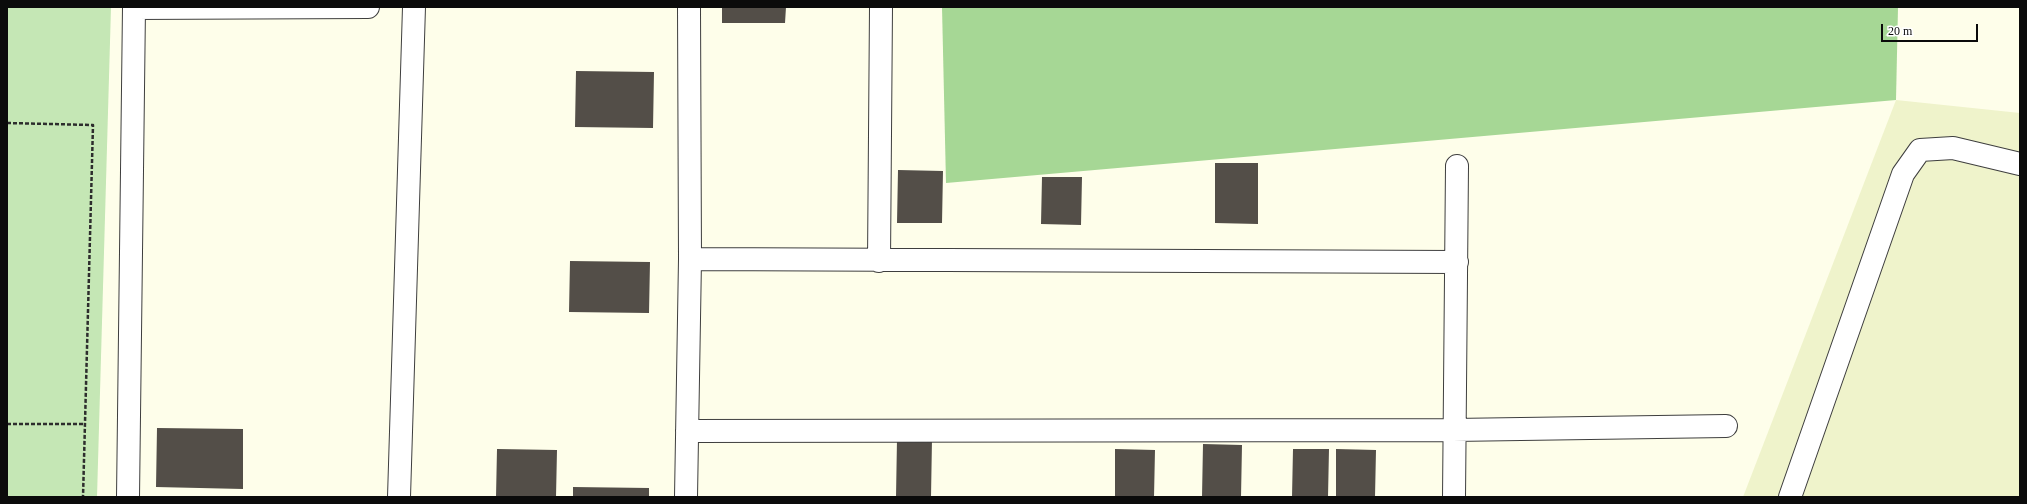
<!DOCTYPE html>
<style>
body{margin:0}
#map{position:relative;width:2027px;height:504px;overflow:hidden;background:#fefeea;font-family:"Times New Roman",serif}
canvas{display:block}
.frame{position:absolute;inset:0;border:8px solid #0b0b0b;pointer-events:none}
.scale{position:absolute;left:1881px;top:24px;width:97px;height:18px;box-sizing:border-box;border:2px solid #0b0b0b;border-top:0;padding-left:5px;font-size:12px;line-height:14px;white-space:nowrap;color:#0b0b0b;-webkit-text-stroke:3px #fff;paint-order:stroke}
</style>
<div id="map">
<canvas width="2027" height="504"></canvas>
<div class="frame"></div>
<div class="scale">20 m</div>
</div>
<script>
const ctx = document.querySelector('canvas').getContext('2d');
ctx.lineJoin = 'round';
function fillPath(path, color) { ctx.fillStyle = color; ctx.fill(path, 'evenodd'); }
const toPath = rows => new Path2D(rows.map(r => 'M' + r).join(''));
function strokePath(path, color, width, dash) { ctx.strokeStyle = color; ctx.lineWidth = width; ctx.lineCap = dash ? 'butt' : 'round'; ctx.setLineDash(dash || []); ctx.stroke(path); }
const farmland = toPath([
 [1896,100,2020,113,2020,497,1743,497]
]);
const green = toPath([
 [7,7,111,7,97,497,7,497]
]);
const forest = toPath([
 [942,7,1898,7,1896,100,946,183]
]);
const building = toPath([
 [722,7,786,7,785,23,722,23],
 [576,71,654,72,653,128,575,127],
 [1215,163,1258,163,1258,224,1215,223],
 [898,170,943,171,942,223,897,223],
 [1042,177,1082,177,1081,225,1041,224],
 [570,261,650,262,649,313,569,312],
 [157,428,243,429,243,489,156,487],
 [897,439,932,439,931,497,896,497],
 [1203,444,1242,445,1241,497,1202,497],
 [497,449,557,450,556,497,496,497],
 [1115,449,1155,450,1154,497,1115,497],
 [1293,449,1329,449,1328,497,1292,497],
 [1336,449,1376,450,1375,497,1336,497],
 [573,487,649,488,649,497,573,497]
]);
const path = toPath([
 [7,123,93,125,83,497],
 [7,424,85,424]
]);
const minor = toPath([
 [134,8,368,7],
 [690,259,1457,262],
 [879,261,881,7],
 [687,431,1453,430,1726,426],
 [128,497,134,7],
 [399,497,414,7],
 [686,497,690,259,689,7],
 [1454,497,1457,166],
 [1790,497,1903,174,1920,150,1953,148,2020,164]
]);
fillPath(farmland, '#eff3cb');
fillPath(green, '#c5e7b5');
fillPath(forest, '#a6d795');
fillPath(building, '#534e48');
strokePath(minor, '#3e3e3e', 24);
strokePath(path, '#2d2d2d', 2.5, [4, 2]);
strokePath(minor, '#fff', 22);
</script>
